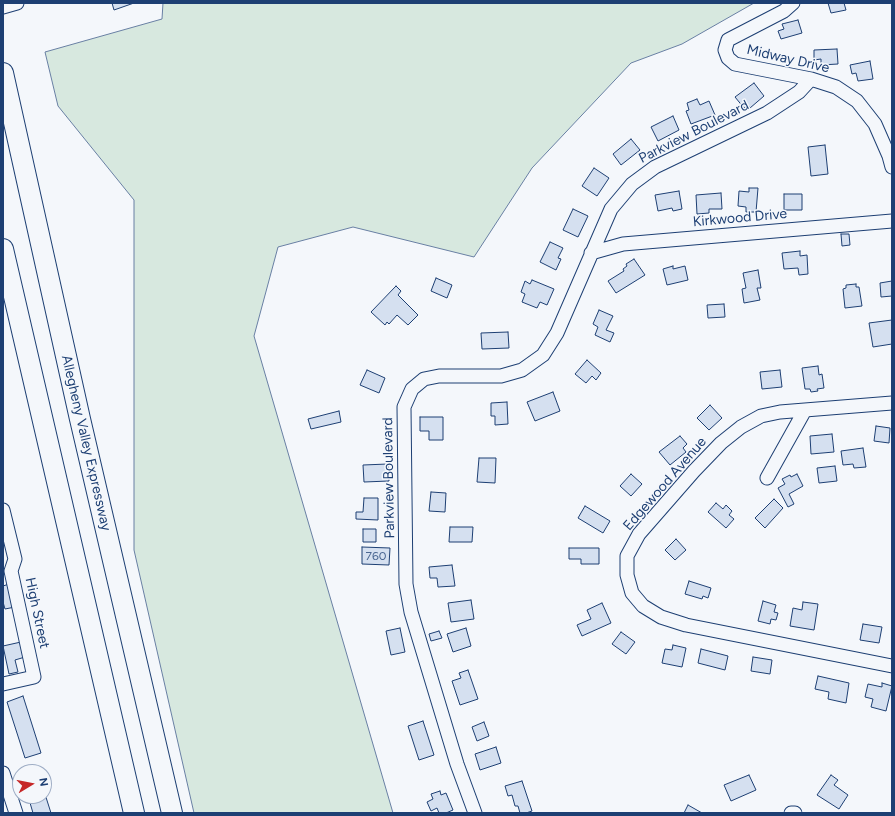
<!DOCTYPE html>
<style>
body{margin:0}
#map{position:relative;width:895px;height:816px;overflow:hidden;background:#f4f7fb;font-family:Figtree,sans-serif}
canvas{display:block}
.frame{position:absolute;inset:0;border:4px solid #1d3f73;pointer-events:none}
.north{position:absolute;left:12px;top:764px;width:40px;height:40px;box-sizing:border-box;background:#f4f7fb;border:1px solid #9eadc5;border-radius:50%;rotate:80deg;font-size:11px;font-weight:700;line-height:16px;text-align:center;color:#1d3f73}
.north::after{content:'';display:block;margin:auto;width:14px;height:18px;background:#c62828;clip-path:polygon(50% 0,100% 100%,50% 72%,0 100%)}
</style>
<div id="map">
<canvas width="895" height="816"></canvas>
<div class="frame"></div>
<div class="north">N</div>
</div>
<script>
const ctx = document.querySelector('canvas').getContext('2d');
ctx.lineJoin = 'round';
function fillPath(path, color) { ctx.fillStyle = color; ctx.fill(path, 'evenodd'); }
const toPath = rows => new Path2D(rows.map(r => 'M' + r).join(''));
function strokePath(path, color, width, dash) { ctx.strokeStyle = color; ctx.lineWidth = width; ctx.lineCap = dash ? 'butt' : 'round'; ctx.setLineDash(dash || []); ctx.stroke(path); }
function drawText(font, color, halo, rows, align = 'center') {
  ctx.font = font + ' Figtree,sans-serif'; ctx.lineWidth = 3; ctx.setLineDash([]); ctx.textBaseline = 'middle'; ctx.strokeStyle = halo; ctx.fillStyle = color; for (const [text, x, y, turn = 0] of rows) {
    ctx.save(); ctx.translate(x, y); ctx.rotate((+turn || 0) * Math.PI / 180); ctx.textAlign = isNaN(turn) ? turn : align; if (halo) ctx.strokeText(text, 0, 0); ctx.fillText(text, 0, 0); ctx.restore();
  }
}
const green = toPath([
 [163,3,754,3,682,44,631,63,532,168,474,257,353,227,278,247,254,336,393,813,194,813,134,550,134,200,58,106,45,52,162,19,163,3]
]);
const building = toPath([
 [112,3,134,3,114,10,112,3],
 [828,3,844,3,846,10,831,13,828,3],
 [798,20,802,33,781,39,778,31,784,29,782,24,798,20],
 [837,49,838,64,821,65,821,59,814,60,814,50,837,49],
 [870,61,873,79,858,81,856,73,852,74,850,65,870,61],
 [754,83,764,96,750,108,748,105,744,108,735,97,754,83],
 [697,99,700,105,709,101,715,115,691,124,686,111,689,110,687,103,697,99],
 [673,116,679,130,658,141,651,127,673,116],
 [631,139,640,150,621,165,613,154,631,139],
 [825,145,828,174,811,176,808,147,825,145],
 [594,168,609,178,597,196,582,186,594,168],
 [749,188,758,188,756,212,746,212,746,207,738,206,739,191,749,192,749,188],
 [679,191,682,209,673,211,672,208,658,211,655,195,679,191],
 [721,193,722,209,709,209,709,213,697,214,696,195,721,193],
 [784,194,802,194,802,210,784,210,784,194],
 [573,209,588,216,578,237,563,230,573,209],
 [841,234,849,234,850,245,842,246,841,234],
 [550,242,563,248,558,258,561,259,556,270,540,262,550,242],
 [800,251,800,256,807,255,808,274,799,275,798,268,784,269,782,253,800,251],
 [634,259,645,275,616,293,608,281,624,271,623,269,627,266,626,264,634,259],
 [673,266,673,269,685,266,688,280,667,285,663,269,673,266],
 [758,270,761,288,757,288,760,300,744,303,742,289,746,288,743,273,758,270],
 [436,278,452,285,447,298,431,291,436,278],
 [532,280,554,289,547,305,540,302,537,308,522,302,525,294,521,292,525,281,530,284,532,280],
 [892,281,892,296,881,297,880,283,892,281],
 [856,284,856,287,859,287,862,306,845,308,843,289,846,288,846,285,856,284],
 [396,286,401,291,398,295,418,315,408,325,397,315,389,324,387,322,385,325,371,312,396,286],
 [724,304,725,317,708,318,707,305,724,304],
 [599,310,613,316,606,330,614,333,610,342,595,335,598,327,593,324,599,310],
 [892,320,892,344,873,347,869,323,892,320],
 [508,332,509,348,482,349,481,333,508,332],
 [587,360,601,373,596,380,592,376,586,383,575,374,587,360],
 [818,366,819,375,822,374,824,388,817,389,818,391,811,392,810,389,805,389,802,368,818,366],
 [367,370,385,378,379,393,360,385,367,370],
 [780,370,782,387,762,389,760,372,780,370],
 [553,392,560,411,535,421,527,402,553,392],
 [507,402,508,424,495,425,495,416,491,416,491,403,507,402],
 [710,405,722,418,709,430,697,418,710,405],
 [339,411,341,422,311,429,308,419,339,411],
 [420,417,443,417,443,440,429,440,429,431,420,431,420,417],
 [876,426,890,428,889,443,874,441,876,426],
 [832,434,834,452,811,454,810,436,832,434],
 [680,436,687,444,683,448,686,452,670,465,659,452,680,436],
 [863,448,866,467,854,468,853,464,843,465,841,451,863,448],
 [479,458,496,458,495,483,477,482,479,458],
 [388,464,389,481,364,482,363,465,388,464],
 [835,466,837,481,819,483,817,468,835,466],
 [631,474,642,484,631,496,620,486,631,474],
 [797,474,803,486,789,494,794,504,788,507,778,488,785,484,782,479,790,475,791,477,797,474],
 [431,492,446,493,445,512,429,511,431,492],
 [364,498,378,498,378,520,356,519,356,512,363,512,364,498],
 [774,499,783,508,765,528,755,518,774,499],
 [716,503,723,509,726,505,732,511,729,515,734,519,726,528,708,512,716,503],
 [585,506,610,521,603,533,578,518,585,506],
 [450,527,473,527,472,542,449,542,450,527],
 [363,529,376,529,376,542,363,542,363,529],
 [676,539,686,550,675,560,665,550,676,539],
 [362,547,390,548,389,565,362,564,362,547],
 [569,548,599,548,599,564,581,564,581,559,569,559,569,548],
 [452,565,455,586,438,587,437,578,430,578,429,567,452,565],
 [689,581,711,588,708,598,703,596,702,599,685,594,689,581],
 [9,584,15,607,5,609,3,602,3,586,9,584],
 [471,600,474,619,451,622,448,603,471,600],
 [763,601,776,605,774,612,778,613,776,620,771,619,770,624,758,621,763,601],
 [803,602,818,604,814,630,790,626,793,608,802,610,803,602],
 [602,603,611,623,582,636,577,625,591,619,587,610,602,603],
 [863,624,882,627,879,643,860,640,863,624],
 [400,628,405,652,391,655,386,631,400,628],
 [466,628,471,646,453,652,447,634,466,628],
 [439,631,442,638,431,641,429,634,439,631],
 [621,632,635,642,626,654,612,644,621,632],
 [21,642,25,657,15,660,18,672,9,674,3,646,21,642],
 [673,645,686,648,682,667,662,663,665,649,672,650,673,645],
 [701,649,728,656,725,670,698,663,701,649],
 [753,657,772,660,770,674,751,671,753,657],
 [468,670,478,699,460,705,452,681,461,678,459,673,468,670],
 [818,676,849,683,846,703,828,699,829,692,815,689,818,676],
 [882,683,892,686,886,711,871,707,873,699,865,697,868,684,882,687,882,683],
 [23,696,41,753,25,758,7,702,23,696],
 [423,721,434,755,419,760,408,726,423,721],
 [484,722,489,736,477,741,472,727,484,722],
 [496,747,501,763,480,770,475,754,496,747],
 [749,775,756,790,731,801,724,785,749,775],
 [831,775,838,780,834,785,848,795,839,809,817,795,831,775],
 [522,781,532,811,526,813,520,813,518,806,515,806,512,795,508,796,505,786,522,781],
 [44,791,51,813,33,813,28,796,44,796,44,791],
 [440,791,441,795,446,793,453,810,446,813,439,813,437,808,431,811,427,802,433,799,431,794,440,791],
 [688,805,702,813,684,813,688,805]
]);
const minor = toPath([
 [793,3,784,11,728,40,725,50,728,58,735,64,811,79,836,87,857,101,875,124,889,156,892,167],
 [3,7,17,3],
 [591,253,623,244,892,221],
 [892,403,780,412,761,416,741,427,721,443,694,471,639,534,627,556,627,575,632,593,643,606,661,617,686,625,892,666],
 [767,478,805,410],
 [3,510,15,559,11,571,34,677,3,684],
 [3,773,16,813],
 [475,813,457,764,411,612,406,584,404,407,412,389,424,379,439,376,501,376,522,370,543,355,557,333,611,209,632,184,655,167,767,113,799,92,811,79],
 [791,813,795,813]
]);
const highway = toPath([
 [3,73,80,419,172,813],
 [3,249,134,813]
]);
const numberNames = [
 ["760",376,556]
];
const streetNames = [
 ["Midway Drive",788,59,13],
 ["Parkview Boulevard",694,132,-27],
 ["Kirkwood Drive",740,218,-5],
 ["Allegheny Valley Expressway",86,443,77],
 ["Parkview Boulevard",389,478,-91],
 ["Edgewood Avenue",665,484,-49],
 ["High Street",37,613,78]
];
fillPath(green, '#d7e8df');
strokePath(green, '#687fa3', 1);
fillPath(building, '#d5e0f0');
strokePath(building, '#1d3f73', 1);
strokePath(minor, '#1d3f73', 15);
strokePath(highway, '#1d3f73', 22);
strokePath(minor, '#f4f7fb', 13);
strokePath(highway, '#f4f7fb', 20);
drawText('12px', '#4b6792', null, numberNames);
drawText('14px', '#1d3f73', '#f4f7fb', streetNames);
</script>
